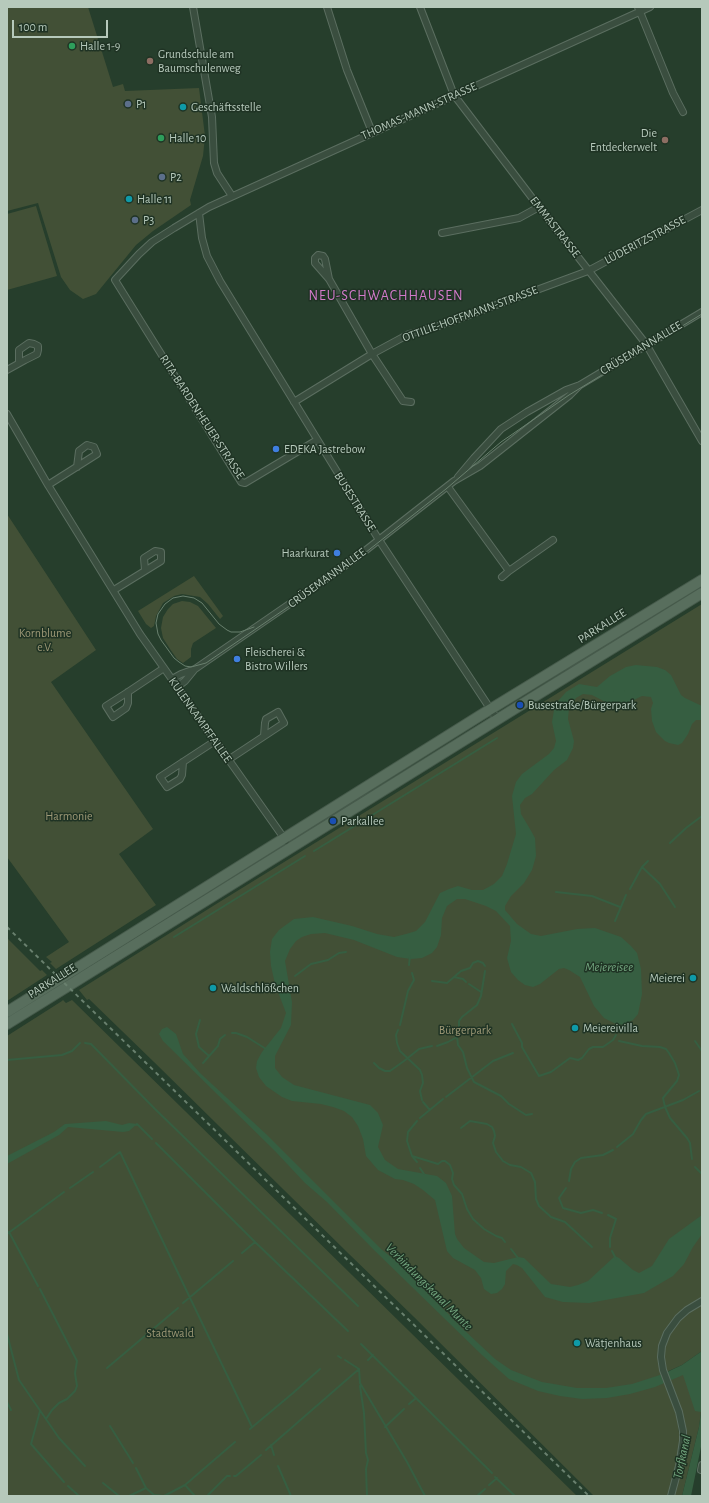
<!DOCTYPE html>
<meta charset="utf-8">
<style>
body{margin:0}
#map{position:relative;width:709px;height:1503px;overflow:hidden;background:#263e2c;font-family:"Alegreya Sans",sans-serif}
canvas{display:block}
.frame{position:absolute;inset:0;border:8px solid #b6c9bb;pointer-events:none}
.scale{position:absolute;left:12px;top:20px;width:96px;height:18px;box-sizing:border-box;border:2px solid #b6c9bb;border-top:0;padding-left:5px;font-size:12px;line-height:14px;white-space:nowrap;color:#b6c9bb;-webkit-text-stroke:3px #1f3324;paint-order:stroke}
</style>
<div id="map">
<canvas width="709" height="1503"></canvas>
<div class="frame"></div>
<div class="scale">100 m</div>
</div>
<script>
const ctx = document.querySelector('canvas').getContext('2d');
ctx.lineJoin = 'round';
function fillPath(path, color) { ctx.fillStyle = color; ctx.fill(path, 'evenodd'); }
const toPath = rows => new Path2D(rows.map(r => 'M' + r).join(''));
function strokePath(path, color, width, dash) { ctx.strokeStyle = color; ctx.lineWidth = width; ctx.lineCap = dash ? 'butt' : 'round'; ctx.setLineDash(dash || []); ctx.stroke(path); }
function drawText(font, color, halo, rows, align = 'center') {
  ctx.font = font + ' "Alegreya Sans",sans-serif'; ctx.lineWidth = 3; ctx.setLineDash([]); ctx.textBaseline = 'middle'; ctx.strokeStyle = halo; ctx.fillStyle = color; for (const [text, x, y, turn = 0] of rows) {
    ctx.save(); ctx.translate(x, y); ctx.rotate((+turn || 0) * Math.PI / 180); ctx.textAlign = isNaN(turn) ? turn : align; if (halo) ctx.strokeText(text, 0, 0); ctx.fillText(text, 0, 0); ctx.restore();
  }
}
const green = toPath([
 [7,7,88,7,113,87,123,84,125,91,199,88,205,136,203,156,190,200,191,205,153,231,136,245,96,294,83,299,70,290,61,277,38,203,7,211],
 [36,206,57,276,7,290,7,214],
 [7,514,96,650,51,682,153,829,119,854,156,905,56,969,50,963,52,962,46,957,69,942,7,857],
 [194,576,223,616,220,619,208,604,200,597,182,594,174,596,163,603,156,616,154,626,151,628,146,624,138,611],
 [182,601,190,602,198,606,216,628,193,643,191,649,191,657,183,663,177,659,170,649,163,638,161,628,163,617,168,609,173,604],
 [702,604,702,1351,682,1365,662,1374,677,1417,681,1448,686,1449,687,1441,685,1425,670,1378,702,1362,701,1412,699,1427,682,1496,594,1496,414,1317,349,1254,154,1062,89,999,87,1000,79,990,221,901],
 [7,938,40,971,42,970,47,975,7,1001],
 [63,1000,66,1003,72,1000,577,1496,7,1496,7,1036,62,1001]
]);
const water = toPath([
 [636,665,657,667,665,670,671,675,681,695,685,698,702,706,702,720,696,720,692,724,688,734,682,743,678,745,669,743,665,741,656,732,652,721,651,709,653,703,651,697,642,696,617,708,592,695,583,694,576,698,569,708,568,719,574,741,573,748,567,760,554,770,532,794,525,798,520,805,521,814,530,829,535,838,536,856,532,870,524,883,511,896,505,906,505,910,517,924,531,934,541,936,577,929,595,928,621,937,631,946,637,953,641,969,642,994,638,1014,633,1020,623,1025,616,1024,604,1018,594,1006,580,977,569,970,564,968,559,969,540,984,533,987,525,985,518,980,511,972,507,958,511,941,510,926,496,911,486,906,465,899,457,899,447,906,442,918,441,935,437,947,432,953,422,958,411,959,397,957,354,940,325,933,311,934,302,937,296,941,290,949,285,961,292,1002,291,1025,275,1056,275,1068,282,1077,294,1085,370,1105,378,1113,383,1125,378,1147,385,1160,398,1169,437,1176,446,1183,452,1196,455,1234,457,1239,464,1248,484,1262,494,1263,518,1257,524,1258,551,1284,570,1287,578,1285,588,1281,615,1256,619,1258,633,1270,639,1273,652,1266,669,1239,702,1215,702,1234,693,1247,684,1264,673,1276,644,1293,589,1303,563,1302,545,1297,522,1268,517,1265,513,1264,506,1271,505,1284,502,1289,497,1293,491,1294,484,1289,481,1278,475,1270,453,1258,447,1251,435,1200,423,1190,414,1184,403,1180,395,1179,378,1170,366,1156,363,1139,358,1126,352,1117,344,1111,333,1107,321,1104,292,1101,282,1097,266,1086,259,1077,256,1068,257,1061,262,1052,281,1028,286,1013,275,984,271,966,270,952,272,939,279,930,294,919,313,917,352,926,377,934,394,937,406,934,416,931,425,922,440,893,449,889,458,886,472,890,483,890,494,884,502,876,507,864,516,834,512,796,516,782,522,774,549,754,554,748,556,741,552,722,554,710,559,700,566,692,579,684,597,687,610,676,626,667],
 [167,1027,176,1034,183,1054,200,1073,266,1134,381,1249,397,1262,463,1329,495,1359,511,1370,542,1382,577,1388,606,1388,632,1384,663,1374,682,1365,702,1351,702,1442,691,1496,682,1496,699,1427,701,1412,695,1411,683,1375,655,1387,630,1394,607,1398,582,1399,560,1396,538,1391,509,1379,482,1355,374,1250,327,1202,305,1183,275,1151,163,1041,159,1034,162,1029],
 [106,1121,122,1125,129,1123,137,1124,129,1131,123,1132,68,1127,59,1135,7,1164,7,1156,54,1132,65,1124]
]);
const stream = toPath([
 [614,691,624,691],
 [670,843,686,828,702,816],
 [314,851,497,738],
 [642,867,660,884,675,907],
 [630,889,642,867,648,861],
 [556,892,592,896,620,907],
 [615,921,626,895],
 [174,937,305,856],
 [409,965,410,956],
 [485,971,481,996,477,1005,462,1017,459,1021,459,1033,457,1037,458,1045,463,1052,467,1068,474,1082,501,1096,509,1104,526,1115,532,1114],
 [295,976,311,964,328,960,339,953,346,952],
 [454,977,461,971,470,968,473,963,478,961,483,963,485,966],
 [432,981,447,983,454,977,463,979,466,982],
 [469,984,481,992],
 [200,1020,196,1034,199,1047,209,1056],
 [512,1024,522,1043,522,1047,539,1076,551,1072,570,1058,578,1060,582,1058,589,1049,593,1047,603,1047,613,1040,616,1035],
 [400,1025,408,991,414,980,412,973],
 [398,1030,396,1035,397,1043,400,1051,420,1070,422,1075,423,1083,420,1091,422,1100],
 [232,1033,236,1033,247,1037,266,1049],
 [619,1041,642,1046,660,1047,666,1049,669,1053,675,1063,679,1075,677,1081,663,1098,665,1107,670,1118,687,1138,690,1143,692,1159],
 [695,1041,702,1051],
 [85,1043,91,1044,155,1109,358,1306],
 [437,1046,448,1042,457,1037],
 [7,1060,62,1055,72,1051,80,1043],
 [203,1063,218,1046,220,1039,225,1035],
 [374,1063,379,1068,385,1071,390,1071,404,1061,419,1049,432,1046],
 [446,1097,493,1061,513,1053],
 [423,1102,429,1109],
 [420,1118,443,1099],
 [136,1125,137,1124,152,1139],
 [461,1128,470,1121,487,1124,492,1127,494,1131,495,1136,493,1143,496,1152,503,1161,510,1165,521,1167,531,1173,535,1182,536,1199,539,1206,551,1217,565,1222,592,1247],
 [156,1143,255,1242,348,1331],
 [617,1147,633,1134,641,1120,646,1114,683,1100,699,1091],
 [412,1156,438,1164,442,1161,445,1161,450,1165,453,1173,452,1179,454,1185,462,1194,467,1209,473,1219,484,1229,496,1236,502,1238,505,1242],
 [417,1162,412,1156,407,1141,408,1132,417,1121],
 [100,1167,120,1152,252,1427],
 [695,1167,702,1174],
 [420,1168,424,1174],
 [569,1181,571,1169,575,1162,581,1158,603,1155,613,1150],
 [70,1188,93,1172],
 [566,1188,559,1198,563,1208,581,1213,593,1210,602,1213],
 [608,1215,616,1219,610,1238,610,1247],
 [9,1232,38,1286],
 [7,1234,64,1192],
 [511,1249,518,1258],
 [612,1251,616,1259],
 [242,1253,255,1242],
 [40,1289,77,1361,75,1373,77,1386,75,1391,67,1399,59,1403,52,1410,46,1419],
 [183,1303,233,1261],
 [7,1334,19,1380,59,1438,85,1466],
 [361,1344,492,1473],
 [338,1356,341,1358],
 [345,1360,359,1369,360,1383,407,1462,425,1496],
 [368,1360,373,1355],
 [107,1368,178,1308],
 [360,1386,364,1413,366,1453,368,1460,366,1469,367,1496],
 [7,1402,11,1410],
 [409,1404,416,1398],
 [40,1411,31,1444,64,1482],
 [110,1426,133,1463],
 [385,1427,404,1409],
 [250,1429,293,1393,320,1369],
 [271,1445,274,1455],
 [266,1450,359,1369],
 [278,1466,291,1496],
 [136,1468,146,1488],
 [234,1476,236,1476,261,1455],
 [495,1477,515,1496],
 [103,1483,119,1496],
 [185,1485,195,1496],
 [489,1485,497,1478],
 [68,1486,79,1496],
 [129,1496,146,1488,154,1495,163,1496],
 [164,1496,185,1485,235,1442],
 [207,1496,227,1476,230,1476],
 [477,1496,485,1489]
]);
const street = toPath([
 [193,7,212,117,214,163,217,173,232,196],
 [327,7,347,70,372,132],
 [420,7,454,95,539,207,646,344,702,441],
 [638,7,673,93,683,112],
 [199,213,202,238,207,256,220,281,379,540,497,719],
 [442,233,519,218,539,207],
 [329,279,325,259,323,256,318,255,315,258,315,263,329,279,372,354,403,401,411,402],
 [7,370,25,360,37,354,38,350,38,346,34,344,29,343,19,350,19,363],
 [294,402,372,354,409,334,442,325,588,271,702,210],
 [7,414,48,485,140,634,286,841],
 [317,440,245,483,241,482,115,280,139,254,152,242,174,228,209,207,650,7],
 [458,477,474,458,501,429,527,412,566,390,580,385,702,312],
 [48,485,97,454,94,447,87,445,79,451,77,467],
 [448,487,509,571,553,540],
 [502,577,509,571],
 [114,590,161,561,161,552,155,551,144,558,145,570],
 [172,679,181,674,195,669,352,561,454,481,480,466,570,395,580,385],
 [177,687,185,681,194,670],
 [128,692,128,703,126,708,113,717,106,706,128,692],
 [128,692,164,668],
 [228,760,284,723,278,712,266,719,265,723,264,736],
 [183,762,182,775,180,779,167,787,160,777,215,741],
 [701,1470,702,1465],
 [671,1496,679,1466,683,1441,683,1431,679,1412,663,1370,661,1357,662,1346,667,1333,678,1318,687,1310,702,1301]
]);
const primary = toPath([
 [7,1012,481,715,702,580],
 [7,1024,511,711,702,593]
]);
const tram = toPath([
 [254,627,240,632,231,632,227,630,219,624,202,603,194,598,183,596,173,598,165,604,158,614,156,623,158,634,161,640,174,658,179,662,185,666,191,667,206,663,351,564,446,489,501,442,569,395,702,314]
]);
const rail = toPath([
 [7,927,589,1496]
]);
const markers = [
 [72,46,4,"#2e9e5b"],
 [150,61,4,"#8d6e63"],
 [128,104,4,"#5c6f8a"],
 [183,107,4,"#0f9aa8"],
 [161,138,4,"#2e9e5b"],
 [665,140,4,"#8d6e63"],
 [162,177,4,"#5c6f8a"],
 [129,199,4,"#0f9aa8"],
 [135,220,4,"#5c6f8a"],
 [276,449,4,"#3f7fe0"],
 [337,553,4,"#3f7fe0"],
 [237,659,4,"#3f7fe0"],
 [520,705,4,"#1a4fb4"],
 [333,821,4,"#1a4fb4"],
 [693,978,4,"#0f9aa8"],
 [213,988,4,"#0f9aa8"],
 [575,1028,4,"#0f9aa8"],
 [577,1343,4,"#0f9aa8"]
];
const poiNames = [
 ["Halle 1-9",80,46],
 ["Grundschule am",158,54],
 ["Baumschulenweg",158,68],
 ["P1",136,104],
 ["Geschäftsstelle",191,107],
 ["Die",657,133,"right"],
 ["Entdeckerwelt",657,147,"right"],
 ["Halle 10",169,138],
 ["P2",170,177],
 ["Halle 11",137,199],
 ["P3",143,220],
 ["EDEKA Jastrebow",284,449],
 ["Haarkurat",329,553,"right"],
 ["Fleischerei &",245,652],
 ["Bistro Willers",245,666],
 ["Busestraße/Bürgerpark",528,705],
 ["Parkallee",341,821],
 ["Meierei",685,978,"right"],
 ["Waldschlößchen",221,988],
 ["Meiereivilla",583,1028],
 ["Wätjenhaus",585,1343]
];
const streetNames = [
 ["THOMAS-MANN-STRASSE",419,111,-24],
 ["EMMASTRASSE",555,227,52],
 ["LÜDERITZSTRASSE",645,240,-28],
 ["OTTILIE-HOFFMANN-STRASSE",470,314,-20],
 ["CRÜSEMANNALLEE",641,348,-31],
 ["RITA-BARDENHEUER-STRASSE",202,417,57],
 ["BUSESTRASSE",355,502,58],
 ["CRÜSEMANNALLEE",327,578,-36],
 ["PARKALLEE",602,626,-32],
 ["KULENKAMPFFALLEE",200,720,55],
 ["PARKALLEE",52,981,-32]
];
const parkNames = [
 ["Kornblume",45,633],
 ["e.V.",45,647],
 ["Harmonie",69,816],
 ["Bürgerpark",465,1030],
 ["Stadtwald",170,1333]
];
const waterNames = [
 ["Meiereisee",609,967],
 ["Verbindungskanal Munte",429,1287,45],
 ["Torfkanal",682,1457,-78]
];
const quarterNames = [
 ["NEU-SCHWACHHAUSEN",386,296]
];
fillPath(green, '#425036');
fillPath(water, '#365e41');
strokePath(stream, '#365e41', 2);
strokePath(street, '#5b6e60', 8);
strokePath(primary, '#465a4b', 12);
strokePath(street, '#3a4e3f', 6);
strokePath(primary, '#586e5d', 10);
strokePath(tram, '#69806e', 1);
strokePath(rail, '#69806e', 2, [4, 4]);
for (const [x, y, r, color] of markers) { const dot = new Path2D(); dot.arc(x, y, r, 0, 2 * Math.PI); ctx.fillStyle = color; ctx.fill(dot); strokePath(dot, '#1f3324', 1.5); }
drawText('12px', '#b6c9bb', '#1f3324', poiNames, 'left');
drawText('12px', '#b6c9bb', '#1f3324', streetNames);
drawText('12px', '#9d9876', '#1f3324', parkNames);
drawText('italic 13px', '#72a57e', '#1f3324', waterNames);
ctx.letterSpacing = '1px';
drawText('14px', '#d37bcb', '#1f3324', quarterNames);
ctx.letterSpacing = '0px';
</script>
